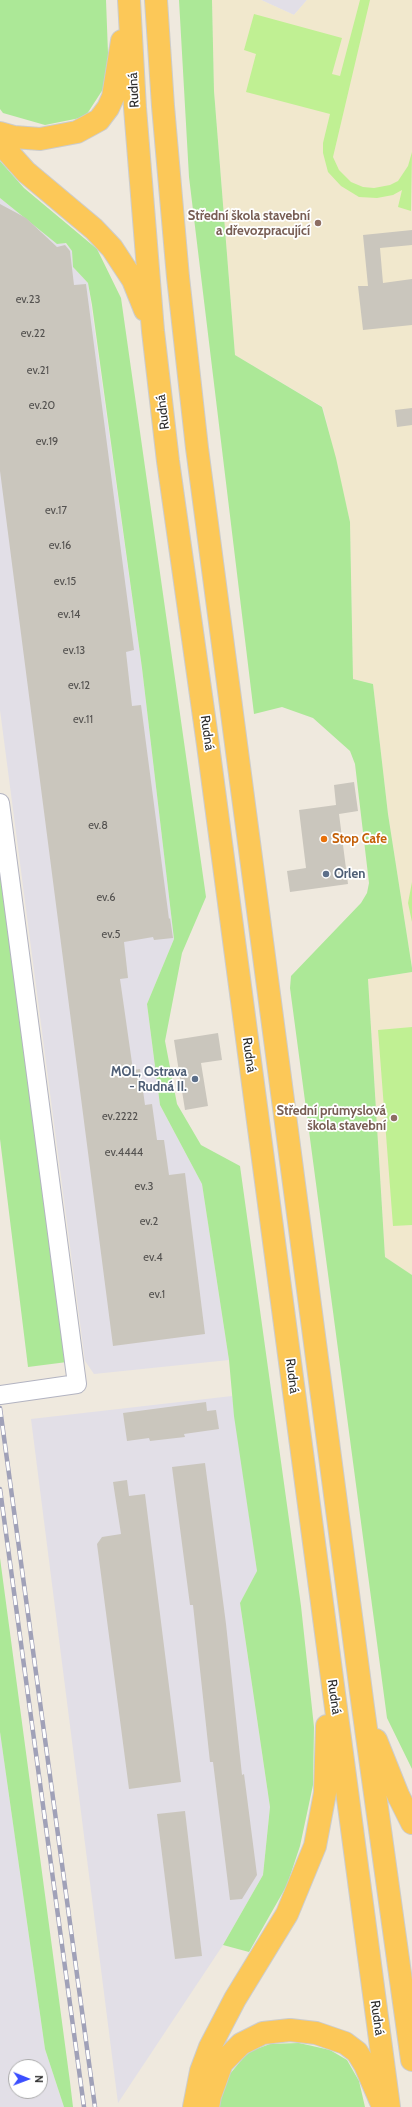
<!DOCTYPE html>
<meta charset="utf-8">
<style>
body{margin:0}
#map{position:relative;width:412px;height:2107px;overflow:hidden;background:#efe9de;font-family:Cabin,sans-serif}
canvas{display:block}
.north{position:absolute;left:8px;top:2059px;width:40px;height:40px;box-sizing:border-box;background:#fff;border:1px solid #ababab;border-radius:50%;rotate:91deg;font-size:11px;font-weight:700;line-height:16px;text-align:center;color:#2c2c2c}
.north::after{content:'';display:block;margin:auto;width:14px;height:18px;background:#3b4eff;clip-path:polygon(50% 0,100% 100%,50% 72%,0 100%)}
</style>
<div id="map">
<canvas width="412" height="2107"></canvas>
<div class="north">N</div>
</div>
<script>
const ctx = document.querySelector('canvas').getContext('2d');
ctx.lineJoin = 'round';
function fillPath(path, color) { ctx.fillStyle = color; ctx.fill(path, 'evenodd'); }
const toPath = rows => new Path2D(rows.map(r => 'M' + r).join(''));
function strokePath(path, color, width, dash) { ctx.strokeStyle = color; ctx.lineWidth = width; ctx.lineCap = dash ? 'butt' : 'round'; ctx.setLineDash(dash || []); ctx.stroke(path); }
function drawText(font, color, halo, rows, align = 'center') {
  ctx.font = font + ' Cabin,sans-serif'; ctx.lineWidth = 3.5; ctx.setLineDash([]); ctx.textBaseline = 'middle'; ctx.strokeStyle = halo; ctx.fillStyle = color; for (const [text, x, y, turn = 0] of rows) {
    ctx.save(); ctx.translate(x, y); ctx.rotate((+turn || 0) * Math.PI / 180); ctx.textAlign = isNaN(turn) ? turn : align; if (halo) ctx.strokeText(text, 0, 0); ctx.fillText(text, 0, 0); ctx.restore();
  }
}
const industrial = toPath([
 [261,0,307,0,294,15],
 [0,198,57,244,65,243,72,251,73,267,88,283,142,668,174,939,147,1004,160,1105,202,1184,229,1360,94,1374,85,1361,0,710],
 [232,1396,257,1571,240,1603,270,1807,263,1875,223,1945,118,2103,31,1419],
 [0,1732,45,2049,64,2107,0,2107],
 [16,2067,40,2067,40,2091,16,2091]
]);
const education = toPath([
 [212,0,261,0,294,15,307,0,412,0,412,968,388,814,373,684,353,679,350,522,323,407,235,355,214,91],
 [412,972,412,1275,385,1257,368,979]
]);
const green = toPath([
 [0,0,106,0,109,80,85,117,45,125,3,113,0,109],
 [179,0,212,0,214,91,235,355,322,407,336,458,350,522,353,679,373,684,388,814,412,968,412,972,368,979,385,1257,412,1275,412,1769,387,1718,290,988,291,976,361,903,367,893,369,883,355,764,350,751,313,718,282,707,254,714,189,177],
 [0,161,24,188,97,249,121,298,206,897,182,953,165,1041,177,1104,201,1145,240,1166,301,1606,314,1727,313,1785,300,1846,287,1885,249,1952,223,1945,263,1875,270,1807,240,1603,257,1571,234,1416,229,1360,202,1184,160,1105,147,1004,174,939,142,668,92,305,88,283,73,267,72,251,66,243,57,244,0,198],
 [0,861,67,1362,28,1367,0,1139],
 [0,1558,70,2082,73,2107,64,2107,45,2049,0,1732],
 [299,2043,330,2050,347,2060,359,2081,365,2107,218,2107,220,2099,229,2075,244,2057,251,2051,270,2044]
]);
const pitch = toPath([
 [360,0,370,0,333,157,339,170,351,182,363,187,374,188,390,185,398,181,408,166,412,152,411,211,398,207,402,190,393,195,377,198,359,197,341,186,328,172,323,153,323,143,330,114,246,92,256,54,244,50,254,14,342,38,332,74,340,76],
 [412,882,412,922,408,903],
 [412,1027,412,1225,393,1226,378,1030]
]);
const building = toPath([
 [0,204,26,218,57,247,65,245,70,251,74,285,86,284,134,650,126,652,132,706,141,705,169,919,170,918,173,938,154,940,153,937,124,942,128,978,120,979,133,1070,140,1069,145,1105,152,1104,157,1140,164,1140,169,1175,185,1173,205,1334,113,1346,0,471],
 [412,230,412,245,380,248,383,283,412,279,412,325,363,330,358,286,368,286,363,235],
 [412,408,412,425,397,427,395,410],
 [354,782,358,811,339,814,348,884,290,892,287,871,306,868,299,810,336,805,334,785],
 [218,1033,222,1060,201,1063,208,1106,185,1110,174,1040],
 [206,1402,207,1411,216,1410,219,1429,184,1434,185,1437,150,1441,149,1438,127,1441,123,1413],
 [205,1463,226,1624,242,1775,244,1774,257,1875,242,1899,230,1900,213,1762,210,1762,193,1605,190,1605,172,1467],
 [127,1480,129,1496,145,1494,181,1782,129,1789,97,1544,102,1537,121,1534,113,1482],
 [185,1811,202,1956,175,1959,157,1814]
]);
const minor = toPath([
 [0,803,77,1384,0,1395]
]);
const trunk = toPath([
 [129,0,135,108,153,331,168,461,208,745,389,2107],
 [156,0,163,106,178,277,197,448,363,1707,412,2060],
 [0,133,14,137,40,139,77,132,99,120,108,108,113,97,122,41],
 [0,143,26,172,94,229,112,248,133,280,145,310],
 [376,1740,398,1795,412,1823],
 [194,2107,201,2071,210,2047,235,1999,287,1914,315,1846,325,1793,327,1726],
 [208,2107,210,2096,222,2063,241,2044,263,2033,290,2030,316,2033,345,2043,357,2052,365,2065,381,2102]
]);
const rail = toPath([
 [0,1408,95,2107],
 [0,1489,84,2107]
]);
const markers = [
 [318,223,4,"#8d6e63"],
 [324,839,4,"#e8710a"],
 [326,874,4,"#5c6f8a"],
 [195,1079,4,"#5c6f8a"],
 [394,1118,4,"#8d6e63"]
];
const numberNames = [
 ["ev.23",28,300],
 ["ev.22",33,334],
 ["ev.21",38,371],
 ["ev.20",42,406],
 ["ev.19",47,442],
 ["ev.17",56,511],
 ["ev.16",60,546],
 ["ev.15",65,582],
 ["ev.14",69,615],
 ["ev.13",74,651],
 ["ev.12",79,686],
 ["ev.11",83,720],
 ["ev.8",98,826],
 ["ev.6",106,898],
 ["ev.5",111,935],
 ["ev.2222",120,1117],
 ["ev.4444",124,1153],
 ["ev.3",144,1187],
 ["ev.2",149,1222],
 ["ev.4",153,1258],
 ["ev.1",157,1295]
];
const streetNames = [
 ["Rudná",134,90,-93],
 ["Rudná",163,412,-97],
 ["Rudná",207,733,82],
 ["Rudná",249,1055,82],
 ["Rudná",292,1376,83],
 ["Rudná",334,1697,82],
 ["Rudná",377,2018,82]
];
const educationNames = [
 ["Střední škola stavební",310,216],
 ["a dřevozpracující",310,231],
 ["Střední průmyslová",386,1111],
 ["škola stavební",386,1126]
];
const foodNames = [
 ["Stop Cafe",332,839]
];
const serviceNames = [
 ["Orlen",334,874],
 ["MOL, Ostrava",187,1072,"right"],
 ["- Rudná II.",187,1087,"right"]
];
fillPath(industrial, '#e2dfe7');
fillPath(education, '#f1e8cd');
fillPath(green, '#ace897');
fillPath(pitch, '#c0f093');
fillPath(building, '#cac6bd');
strokePath(minor, '#b2b3c1', 20);
strokePath(trunk, '#ccc', 24);
strokePath(minor, '#fff', 18);
strokePath(trunk, '#fcc858', 22);
strokePath(rail, '#a0a1b8', 4.5);
strokePath(rail, '#fff', 3, [9]);
for (const [x, y, r, color] of markers) { const dot = new Path2D(); dot.arc(x, y, r, 0, 2 * Math.PI); ctx.fillStyle = color; ctx.fill(dot); strokePath(dot, '#fff', 1.5); }
drawText('11px', '#545250', null, numberNames);
drawText('13px', '#2c2c2c', '#fff', streetNames);
drawText('bold 13px', '#785e54', '#fff', educationNames, 'right');
drawText('bold 13px', '#c56008', '#fff', foodNames, 'left');
drawText('bold 13px', '#4e5e75', '#fff', serviceNames, 'left');
</script>
